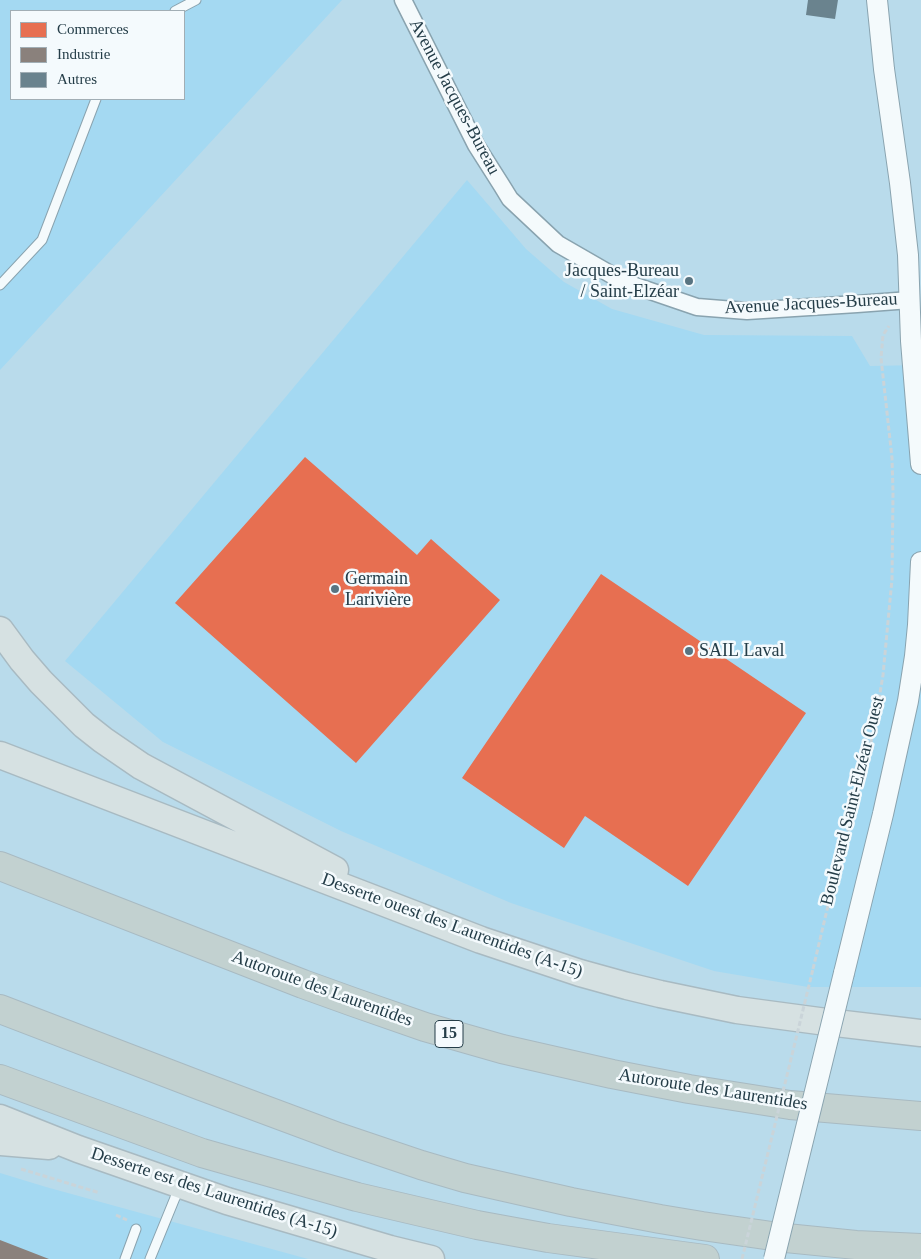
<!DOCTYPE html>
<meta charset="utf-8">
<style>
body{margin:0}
#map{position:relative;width:921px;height:1259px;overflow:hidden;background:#b9dbeb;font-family:Georgia,serif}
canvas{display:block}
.legend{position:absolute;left:10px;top:10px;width:175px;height:90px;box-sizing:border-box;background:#f4fafd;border:1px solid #a1aeb5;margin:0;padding:6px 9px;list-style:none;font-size:15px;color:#243d48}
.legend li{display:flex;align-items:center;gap:10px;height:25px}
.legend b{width:25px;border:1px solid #a1aeb5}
</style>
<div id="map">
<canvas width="921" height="1259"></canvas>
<ul class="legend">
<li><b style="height:14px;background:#e76f51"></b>Commerces</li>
<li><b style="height:14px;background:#8a817c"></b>Industrie</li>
<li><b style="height:14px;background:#6a838e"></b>Autres</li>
</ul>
</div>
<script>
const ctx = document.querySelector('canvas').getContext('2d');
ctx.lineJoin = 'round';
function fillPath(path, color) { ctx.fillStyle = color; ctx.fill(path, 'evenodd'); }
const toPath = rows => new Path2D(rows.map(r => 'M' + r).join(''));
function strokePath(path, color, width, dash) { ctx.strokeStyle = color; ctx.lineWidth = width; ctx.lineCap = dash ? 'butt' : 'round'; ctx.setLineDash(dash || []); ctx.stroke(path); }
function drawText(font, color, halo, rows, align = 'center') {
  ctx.font = font + ' Georgia,serif'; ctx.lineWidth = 5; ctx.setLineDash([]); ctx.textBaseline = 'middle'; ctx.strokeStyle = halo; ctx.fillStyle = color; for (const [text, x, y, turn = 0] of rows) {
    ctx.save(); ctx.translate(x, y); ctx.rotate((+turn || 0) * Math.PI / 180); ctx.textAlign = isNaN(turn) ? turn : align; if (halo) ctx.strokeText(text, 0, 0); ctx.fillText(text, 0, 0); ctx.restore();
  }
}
const built = toPath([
 [0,0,342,0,0,370],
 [11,11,184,11,184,99,11,99],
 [467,180,526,249,564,282,612,309,704,335,852,336,870,366,921,365,921,987,808,987,714,971,511,903,341,831,163,742,65,661],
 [0,1173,46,1187,308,1259,0,1259]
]);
const shops = toPath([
 [305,457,417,555,431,539,500,600,356,763,175,603],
 [601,574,806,713,688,886,585,816,564,848,462,778]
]);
const industry = toPath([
 [0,1240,49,1259,0,1259]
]);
const building = toPath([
 [808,0,838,0,835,19,806,15]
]);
const path = toPath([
 [813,969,831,893,866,763,874,729,883,675,892,579,893,492,892,458,881,358,883,335,889,326],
 [21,1169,100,1193],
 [116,1215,127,1220]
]);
const service = toPath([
 [175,11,196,0],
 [0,285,42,240,96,99],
 [125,1259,136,1229],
 [150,1259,179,1188]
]);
const minor = toPath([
 [403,0,476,145,502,186,510,199,558,244,624,282,697,307,747,311,857,304,910,300]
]);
const tertiary = toPath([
 [877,0,884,69,900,183,908,255,911,341,921,464],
 [844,973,883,814,908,701,915,656,918,625,921,562]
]);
const primary = toPath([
 [0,630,22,660,41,682,84,725,103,740,141,766,335,870],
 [0,755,481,940,580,973,627,986,660,994,737,1010,819,1021,921,1033],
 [0,1118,78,1149,227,1201,390,1249,431,1259],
 [0,1142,49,1146]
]);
const motorway = toPath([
 [0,866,303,984,353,1002,425,1027,502,1049,612,1074,689,1089,790,1105,921,1116],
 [0,1009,201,1086,338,1137,421,1165,465,1178,571,1202,660,1219,702,1226,786,1238,856,1245,921,1248],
 [0,1079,202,1153,357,1197,477,1225,548,1238,705,1259]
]);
const pathBridge = toPath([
 [742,1259,813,969]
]);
const tertiaryBridge = toPath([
 [774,1259,844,973]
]);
const markers = [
 [689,281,5,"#587481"],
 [335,589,5,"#587481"],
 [689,651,5,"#587481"]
];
const shields = [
 [449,1034,28]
];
const shieldNames = [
 ["15",449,1034]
];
const streetNames = [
 ["Avenue Jacques-Bureau",454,97,62],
 ["Avenue Jacques-Bureau",811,304,-3],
 ["Boulevard Saint-Elzéar Ouest",853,801,-76],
 ["Desserte ouest des Laurentides (A-15)",452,926,20],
 ["Autoroute des Laurentides",322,989,20],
 ["Autoroute des Laurentides",713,1090,9],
 ["Desserte est des Laurentides (A-15)",214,1193,18]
];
const poiNames = [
 ["Jacques-Bureau",679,271,"right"],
 ["/ Saint-Elzéar",679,292,"right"],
 ["Germain",345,579],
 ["Larivière",345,600],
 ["SAIL Laval",699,651]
];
fillPath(built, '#a4d9f2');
fillPath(shops, '#e76f51');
fillPath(industry, '#8a817c');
fillPath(building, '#6a838e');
strokePath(service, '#89a3af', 11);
strokePath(minor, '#89a3af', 19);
strokePath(tertiary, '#89a3af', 22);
strokePath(primary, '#a8bac2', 29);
strokePath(motorway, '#a8bac2', 30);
strokePath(path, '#cad4d9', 3, [5, 2.5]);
strokePath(service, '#f4fafc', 9);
strokePath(minor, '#f4fafc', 16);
strokePath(tertiary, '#f4fafc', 20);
strokePath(primary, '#d6e1e2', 26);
strokePath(motorway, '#c2d1d0', 28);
strokePath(tertiaryBridge, '#89a3af', 22, []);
strokePath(pathBridge, '#cad4d9', 3, [5, 2.5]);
strokePath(tertiaryBridge, '#f4fafc', 20);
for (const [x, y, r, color] of markers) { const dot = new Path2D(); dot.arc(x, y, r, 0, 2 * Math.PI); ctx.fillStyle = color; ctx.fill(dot); strokePath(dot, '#f4fafd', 2); }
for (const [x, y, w] of shields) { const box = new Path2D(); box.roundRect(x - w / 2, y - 13.5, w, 27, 4); ctx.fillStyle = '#f4fafd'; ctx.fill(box); strokePath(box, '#243d48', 1); }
drawText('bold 16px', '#243d48', null, shieldNames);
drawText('18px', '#243d48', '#f4fafd', streetNames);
drawText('18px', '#243d48', '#f4fafd', poiNames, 'left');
</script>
